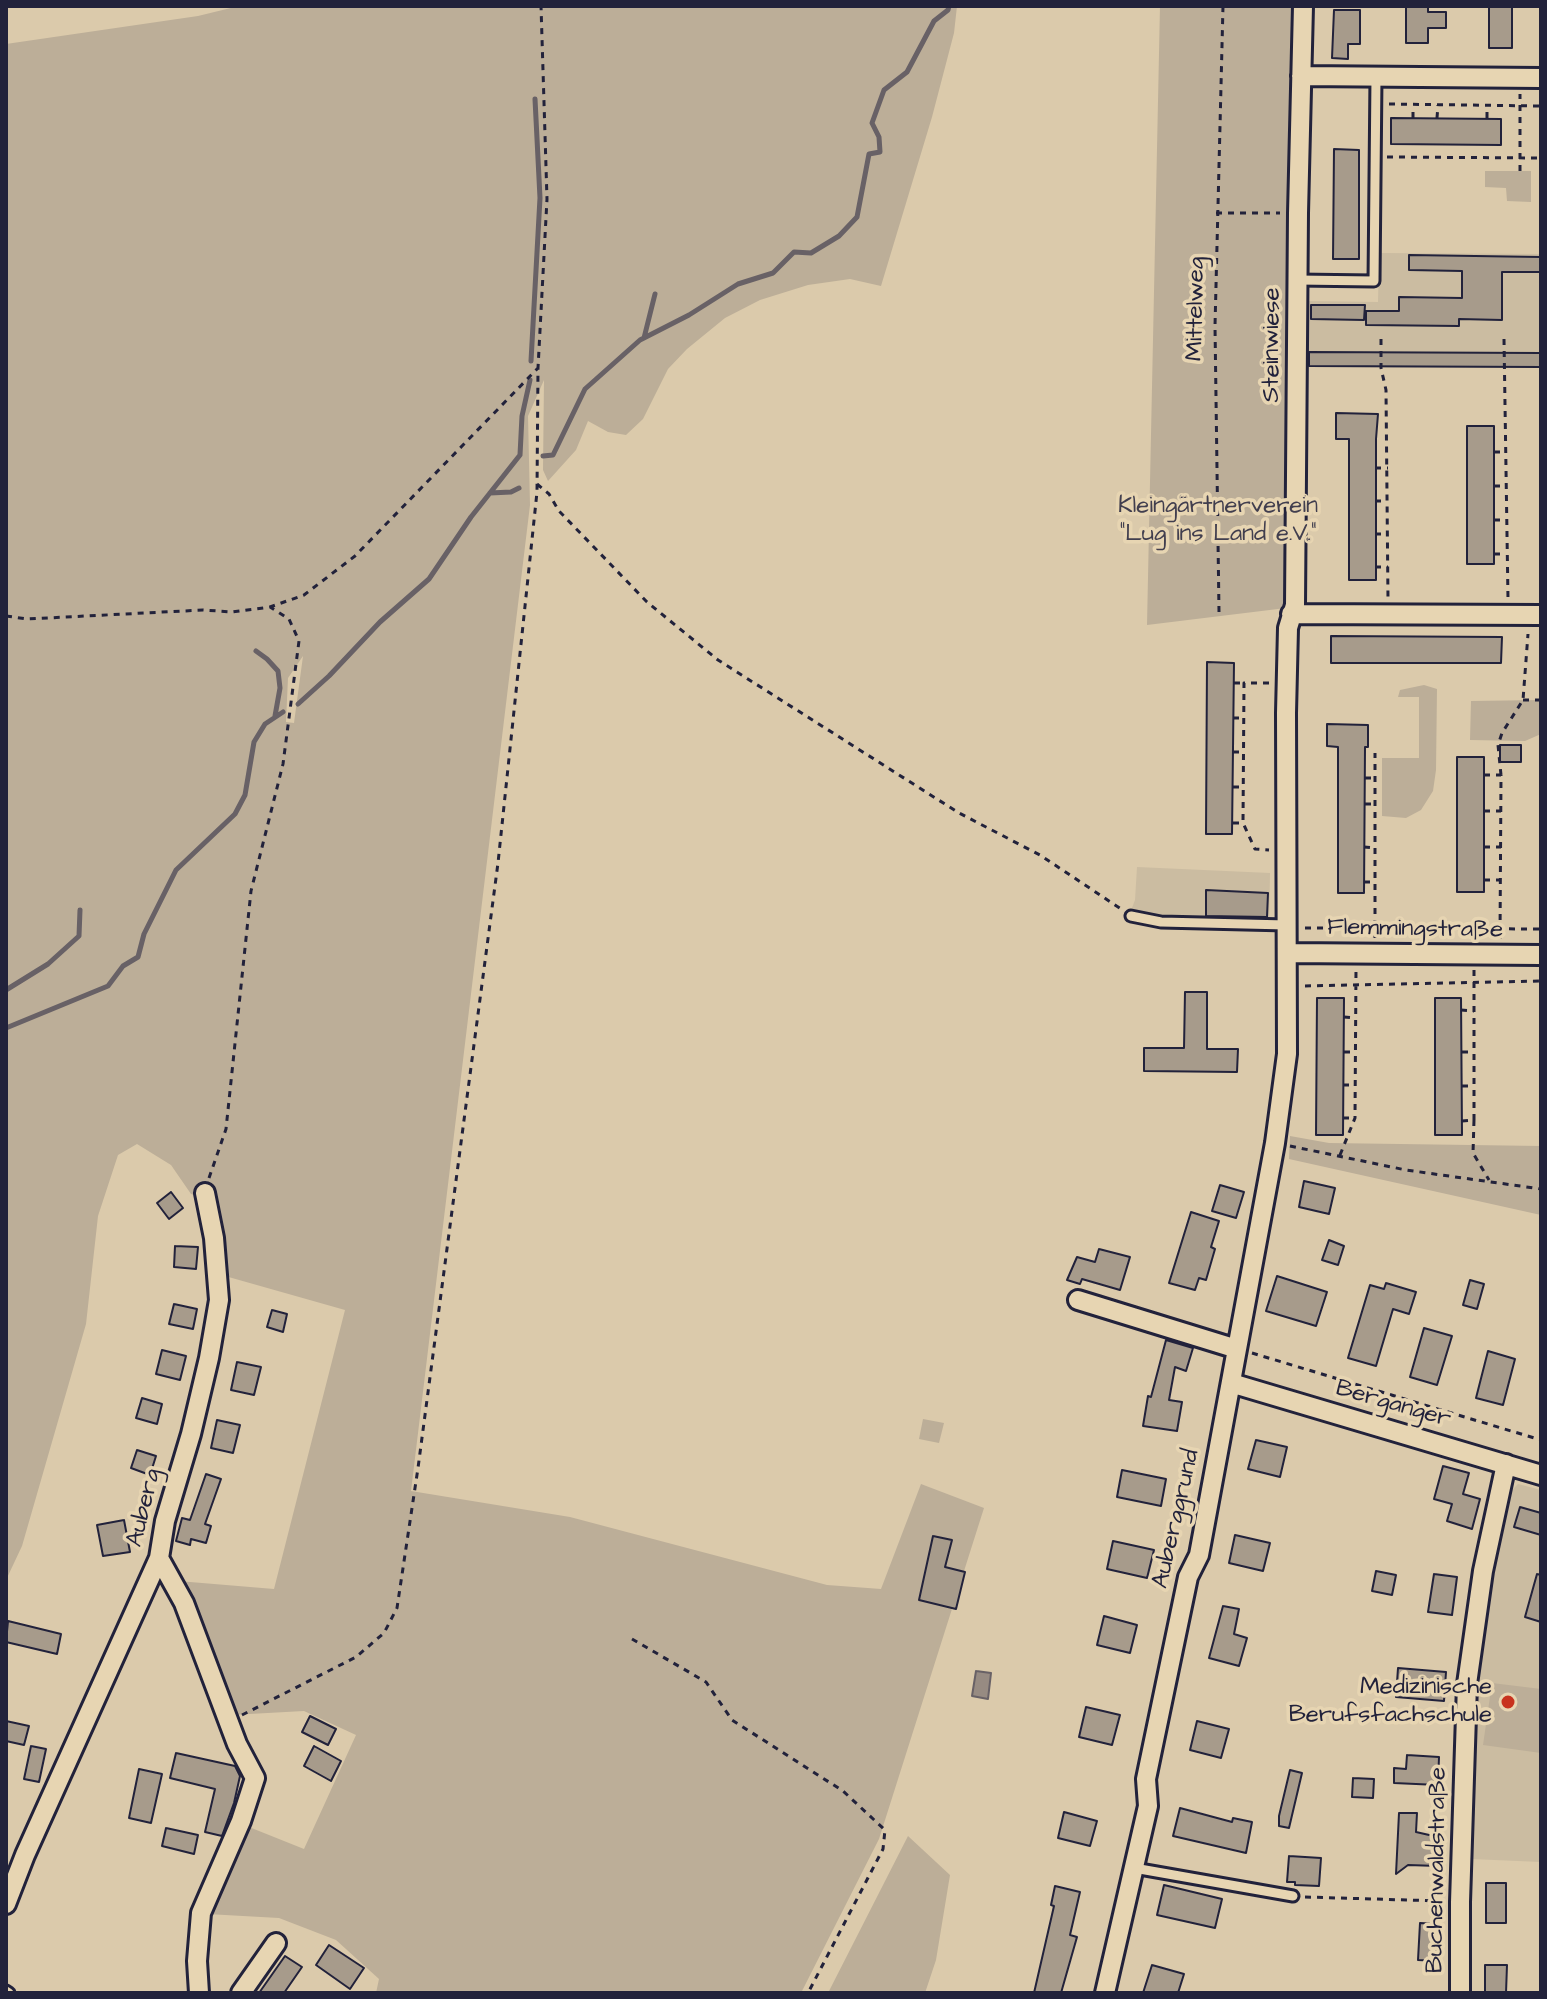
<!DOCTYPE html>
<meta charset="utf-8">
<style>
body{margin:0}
#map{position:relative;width:1547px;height:1999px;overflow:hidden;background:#dbcaab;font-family:"Architects Daughter",sans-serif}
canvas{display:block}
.frame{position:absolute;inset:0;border:8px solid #22223b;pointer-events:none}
</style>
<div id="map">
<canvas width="1547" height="1999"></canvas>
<div class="frame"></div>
</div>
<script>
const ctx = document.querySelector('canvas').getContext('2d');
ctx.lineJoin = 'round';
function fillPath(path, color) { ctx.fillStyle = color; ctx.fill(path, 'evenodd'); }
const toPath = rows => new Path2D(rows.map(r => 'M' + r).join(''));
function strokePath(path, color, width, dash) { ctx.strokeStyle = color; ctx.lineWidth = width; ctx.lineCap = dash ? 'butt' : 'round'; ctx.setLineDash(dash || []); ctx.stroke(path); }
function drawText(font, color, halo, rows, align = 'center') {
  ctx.font = font + ' "Architects Daughter",sans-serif'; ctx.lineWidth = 7; ctx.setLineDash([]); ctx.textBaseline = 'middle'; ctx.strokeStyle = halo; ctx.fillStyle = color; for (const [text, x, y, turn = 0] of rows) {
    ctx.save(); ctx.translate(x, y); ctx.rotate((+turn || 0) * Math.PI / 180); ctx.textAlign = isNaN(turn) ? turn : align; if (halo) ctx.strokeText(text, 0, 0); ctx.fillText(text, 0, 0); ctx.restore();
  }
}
const built = toPath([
 [1379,253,1541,254,1541,368,1303,367,1303,301,1378,302],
 [1137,867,1270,873,1269,923,1151,917,1130,913,1135,900],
 [1518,1484,1541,1490,1541,1862,1471,1859,1471,1763,1481,1642,1509,1493]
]);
const green = toPath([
 [239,6,957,6,954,33,932,117,881,286,850,279,808,285,760,300,725,318,687,349,668,369,643,419,626,435,608,432,588,421,576,450,548,481,543,470,544,380,528,416,530,505,411,1491,570,1517,827,1585,881,1589,921,1484,984,1508,879,1839,801,1993,376,1993,379,1979,336,1940,279,1918,207,1914,244,1825,304,1849,356,1735,304,1711,231,1715,178,1581,274,1589,345,1310,225,1276,211,1200,191,1194,171,1165,137,1144,118,1155,98,1216,86,1324,22,1546,6,1580,6,44,198,16],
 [303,656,294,723,286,722,288,678],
 [1160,6,1294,6,1286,608,1147,625],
 [1485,171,1531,171,1531,202,1507,201,1506,188,1485,187],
 [1424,685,1437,689,1436,770,1433,791,1421,810,1406,818,1382,816,1382,758,1419,758,1419,697,1398,697,1400,690],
 [1541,700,1541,734,1525,741,1470,740,1471,701],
 [1290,1136,1329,1143,1541,1146,1541,1215,1289,1159],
 [923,1419,944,1423,939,1443,919,1439],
 [1492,1683,1541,1689,1541,1753,1483,1745],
 [908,1836,950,1875,936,1960,925,1993,828,1993]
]);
const water = toPath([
 [976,1671,991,1673,988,1699,972,1696,976,1671]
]);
const stream = toPath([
 [644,338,655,294],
 [531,361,540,198,535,99],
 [543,456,553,455,585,389,640,340,689,315,738,284,773,273,794,252,811,253,839,236,857,217,869,154,880,152,879,137,872,123,884,90,907,72,934,21,948,10,949,6],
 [490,493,511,492,519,488],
 [256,651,267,659,278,671,280,688,275,716],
 [298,704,329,676,380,622,429,579,471,517,520,455,522,416,530,380],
 [6,990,48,964,79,936,80,910],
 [6,1028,108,986,123,966,138,957,144,934,176,870,235,814,245,795,254,742,265,724,283,712]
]);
const building = toPath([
 [1406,6,1428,6,1428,12,1446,12,1446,28,1428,28,1428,43,1406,43,1406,6],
 [1489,6,1512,6,1512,48,1489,48,1489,6],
 [1334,10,1360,10,1360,44,1348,44,1348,59,1332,58,1334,10],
 [1391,118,1501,119,1501,145,1391,144,1391,118],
 [1334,149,1359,150,1359,259,1333,259,1334,149],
 [1409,255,1541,257,1541,272,1502,272,1502,320,1459,319,1459,326,1366,325,1366,311,1399,311,1399,297,1462,298,1462,271,1409,270,1409,255],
 [1311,305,1365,305,1364,320,1311,319,1311,305],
 [1309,352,1541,353,1541,367,1309,366,1309,352],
 [1336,413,1378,414,1376,439,1376,580,1349,580,1349,439,1336,439,1336,413],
 [1467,426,1494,426,1494,564,1467,564,1467,426],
 [1331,636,1502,637,1501,663,1331,663,1331,636],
 [1207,662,1234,663,1232,834,1206,834,1207,662],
 [1327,724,1368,725,1368,747,1365,747,1364,893,1338,893,1338,747,1327,746,1327,724],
 [1500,745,1521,745,1521,762,1500,762,1500,745],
 [1457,757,1484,757,1484,892,1457,892,1457,757],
 [1206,890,1268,893,1267,917,1206,916,1206,890],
 [1185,992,1207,992,1207,1049,1238,1049,1237,1072,1144,1071,1144,1048,1184,1048,1185,992],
 [1317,998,1344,998,1343,1135,1316,1135,1317,998],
 [1435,998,1461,998,1462,1135,1435,1135,1435,998],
 [1304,1181,1335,1188,1329,1214,1299,1207,1304,1181],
 [1220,1185,1244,1192,1236,1218,1212,1211,1220,1185],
 [171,1192,183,1208,169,1219,157,1203,171,1192],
 [1191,1212,1219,1221,1211,1247,1215,1249,1206,1280,1199,1278,1195,1290,1169,1283,1191,1212],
 [1329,1240,1344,1246,1338,1265,1322,1260,1329,1240],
 [175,1246,198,1247,196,1269,174,1267,175,1246],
 [1099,1249,1130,1257,1120,1290,1082,1279,1080,1284,1067,1280,1077,1257,1095,1262,1099,1249],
 [1277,1276,1327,1292,1316,1326,1266,1311,1277,1276],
 [1470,1280,1484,1284,1477,1309,1463,1305,1470,1280],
 [1386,1283,1416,1292,1409,1314,1393,1309,1376,1366,1348,1358,1370,1285,1384,1289,1386,1283],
 [174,1304,197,1309,193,1329,169,1324,174,1304],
 [272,1310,287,1314,283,1332,267,1327,272,1310],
 [1424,1328,1452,1336,1437,1385,1410,1377,1424,1328],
 [1166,1340,1193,1348,1186,1371,1175,1367,1169,1400,1182,1402,1177,1431,1143,1426,1148,1396,1151,1397,1166,1340],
 [162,1350,186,1356,180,1380,156,1374,162,1350],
 [1488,1351,1515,1359,1503,1405,1476,1398,1488,1351],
 [237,1362,261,1367,254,1395,231,1390,237,1362],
 [142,1398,162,1404,157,1424,136,1418,142,1398],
 [217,1420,240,1425,233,1453,211,1448,217,1420],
 [1256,1440,1287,1447,1280,1477,1248,1469,1256,1440],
 [137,1450,156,1456,150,1475,131,1468,137,1450],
 [1443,1466,1469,1473,1463,1494,1480,1499,1472,1529,1447,1521,1452,1504,1434,1499,1443,1466],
 [1122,1470,1166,1479,1161,1506,1117,1497,1122,1470],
 [206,1474,221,1479,205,1524,211,1526,206,1543,191,1539,190,1545,176,1541,182,1518,190,1520,206,1474],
 [1520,1507,1541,1513,1541,1535,1514,1527,1520,1507],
 [124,1520,130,1552,103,1556,97,1525,124,1520],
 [1235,1535,1270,1543,1263,1571,1229,1563,1235,1535],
 [933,1536,952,1540,945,1567,965,1572,956,1609,919,1600,933,1536],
 [1113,1541,1154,1550,1147,1578,1107,1569,1113,1541],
 [1376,1571,1396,1575,1392,1595,1372,1591,1376,1571],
 [1434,1574,1457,1577,1452,1615,1428,1612,1434,1574],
 [1537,1574,1541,1575,1541,1622,1525,1617,1537,1574],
 [1223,1606,1239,1609,1234,1634,1247,1638,1239,1666,1209,1658,1223,1606],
 [1104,1616,1137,1625,1130,1653,1097,1645,1104,1616],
 [8,1621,61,1634,57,1654,6,1642,8,1621],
 [1398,1668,1446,1672,1444,1701,1396,1697,1398,1668],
 [1086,1707,1120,1715,1112,1745,1079,1737,1086,1707],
 [310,1716,336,1729,328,1745,302,1732,310,1716],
 [6,1721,29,1726,24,1745,6,1741,6,1721],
 [1197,1721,1229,1729,1221,1758,1190,1750,1197,1721],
 [31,1746,46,1749,39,1782,24,1779,31,1746],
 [314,1746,341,1761,331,1781,304,1766,314,1746],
 [176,1753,235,1766,240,1776,234,1803,222,1836,205,1832,215,1789,170,1778,176,1753],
 [1407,1755,1439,1757,1438,1785,1394,1783,1394,1768,1406,1769,1407,1755],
 [139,1769,162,1774,151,1823,129,1818,139,1769],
 [1290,1770,1302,1773,1289,1828,1279,1826,1279,1816,1290,1770],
 [1353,1778,1374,1779,1373,1798,1352,1797,1353,1778],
 [1180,1808,1232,1822,1233,1818,1252,1822,1246,1853,1173,1836,1180,1808],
 [1064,1812,1097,1821,1090,1846,1058,1838,1064,1812],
 [1399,1813,1417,1813,1416,1832,1438,1837,1438,1866,1408,1865,1396,1874,1399,1813],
 [166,1828,198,1835,194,1854,162,1846,166,1828],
 [1289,1856,1321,1858,1319,1886,1295,1885,1295,1882,1287,1882,1289,1856],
 [1486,1883,1506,1883,1506,1923,1486,1923,1486,1883],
 [1164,1885,1222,1899,1215,1928,1157,1915,1164,1885],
 [1055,1886,1080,1892,1070,1935,1077,1937,1061,1993,1034,1993,1054,1906,1051,1905,1055,1886],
 [1420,1923,1439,1924,1437,1961,1418,1960,1420,1923],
 [329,1945,364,1968,350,1989,316,1965,329,1945],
 [285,1956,302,1967,284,1993,259,1993,285,1956],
 [1152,1965,1184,1974,1178,1993,1143,1993,1152,1965],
 [1485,1965,1507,1965,1506,1993,1485,1993,1485,1965]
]);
const path = toPath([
 [1389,104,1541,106],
 [1413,118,1413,106],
 [1437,118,1438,105],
 [1487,118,1487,105],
 [1387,157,1541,158],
 [1520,171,1520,94],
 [1216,213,1280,213],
 [1381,339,1381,368,1386,390,1388,599],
 [1504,339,1508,599],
 [1494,452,1504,452],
 [1375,468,1388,468],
 [537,484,549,494,559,511,647,602,718,660,959,813,1040,855,1121,909],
 [1494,486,1505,486],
 [1375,501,1387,501],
 [1494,520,1505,520],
 [1375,534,1388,534],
 [1494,554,1506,554],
 [1375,567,1388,567],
 [1219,612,1215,326,1223,6],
 [6,616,27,619,203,610,232,612,270,607,304,595,355,556,538,368],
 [1234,683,1244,683],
 [1269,683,1244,683,1243,823,1255,849,1269,850],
 [1523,700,1541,700],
 [1233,718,1244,718],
 [1233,752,1244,752],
 [1484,775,1501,775,1500,939],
 [1501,775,1498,745,1502,733,1523,700,1528,634],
 [1365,778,1375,778],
 [1233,787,1243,787],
 [1365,804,1375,804],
 [1484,811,1501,811],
 [1233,823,1243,823],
 [1364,847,1375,848],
 [1484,847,1501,847],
 [1484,880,1500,880],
 [1364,882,1375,882],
 [1305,928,1541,929],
 [1375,938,1375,753],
 [1305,986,1541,981],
 [1461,1010,1474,1011],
 [1344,1017,1356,1018],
 [1344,1052,1356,1052],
 [1462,1052,1474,1052],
 [1343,1085,1355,1085],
 [1462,1086,1474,1086],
 [1343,1118,1355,1118],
 [1474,1120,1473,1153,1489,1180],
 [1462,1121,1474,1120,1474,970],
 [1290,1146,1406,1170,1541,1189],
 [1340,1155,1355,1118,1356,969],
 [209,1178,226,1129,251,891,283,764,299,641,289,619,270,607],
 [1252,1353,1541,1440],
 [632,1639,706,1682,732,1720,843,1791,885,1830,883,1849,808,1993],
 [242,1715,356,1657,384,1633,397,1608,418,1468,498,863,537,492,538,368,547,199,541,6],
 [1305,1897,1441,1901]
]);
const lane = toPath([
 [1297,280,1374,281,1376,77],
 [1131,916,1161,922,1287,925],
 [1134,1868,1293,1896],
 [6,1991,9,1993]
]);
const street = toPath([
 [1301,76,1541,78],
 [1291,614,1541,615],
 [1288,953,1541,955],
 [1078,1300,1237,1349],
 [1231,1383,1541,1475],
 [159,1558,184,1603,237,1744,255,1778,241,1821,201,1913,197,1961,199,1993],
 [6,1904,25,1855,159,1558,165,1521,191,1434,209,1358,219,1300,214,1238,205,1193],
 [241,1993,276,1943],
 [1105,1993,1148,1806,1146,1779,1188,1577,1199,1555,1275,1143,1287,1054,1286,713,1288,628,1295,605,1298,213,1303,6],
 [1460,1993,1460,1902,1467,1684,1483,1571,1506,1464]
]);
const markers = [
 [1508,1702,8,"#c8321e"]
];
const streetNames = [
 ["Mittelweg",1197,309,-89],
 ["Steinwiese",1273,345,-90],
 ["Flemmingstraße",1415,930,1],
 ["Berganger",1393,1405,16],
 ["Auberg",145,1508,-76],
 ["Auberggrund",1177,1519,-77],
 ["Buchenwaldstraße",1438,1870,-89]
];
const parkNames = [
 ["Kleingärtnerverein",1218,507],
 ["\"Lug ins Land e.V.\"",1218,535]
];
const poiNames = [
 ["Medizinische",1492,1688],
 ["Berufsfachschule",1492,1716]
];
fillPath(built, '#cbbca1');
fillPath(green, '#bcae98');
fillPath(water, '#978b82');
strokePath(water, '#686166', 2);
strokePath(stream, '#686166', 5);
fillPath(building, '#a79b8b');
strokePath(building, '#22223b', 2);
strokePath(lane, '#22223b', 15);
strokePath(street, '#22223b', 24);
strokePath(path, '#22223b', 3, [6, 6]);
strokePath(lane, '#e7d5b2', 9);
strokePath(street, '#e7d5b2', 18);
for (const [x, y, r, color] of markers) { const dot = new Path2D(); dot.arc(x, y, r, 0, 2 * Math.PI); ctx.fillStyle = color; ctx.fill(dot); strokePath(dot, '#e7d5b2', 3); }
drawText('24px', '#22223b', '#e7d5b2', streetNames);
drawText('24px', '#413e4e', '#e7d5b2', parkNames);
drawText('24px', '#22223b', '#e7d5b2', poiNames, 'right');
</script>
